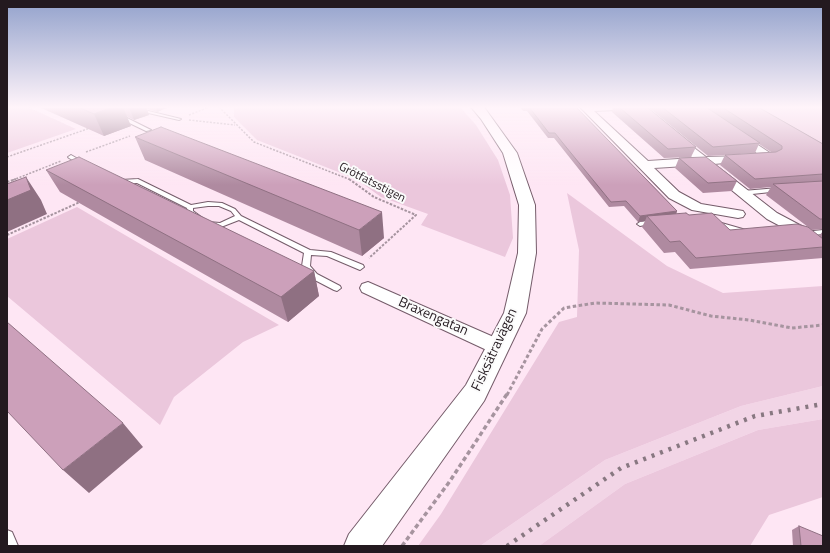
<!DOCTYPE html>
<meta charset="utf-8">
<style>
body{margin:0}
#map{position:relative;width:830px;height:553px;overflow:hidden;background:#fee6f4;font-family:"Titillium Web",sans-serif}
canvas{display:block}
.frame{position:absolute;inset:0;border:8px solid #23191f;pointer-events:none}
</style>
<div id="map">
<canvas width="830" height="553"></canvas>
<div class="frame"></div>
</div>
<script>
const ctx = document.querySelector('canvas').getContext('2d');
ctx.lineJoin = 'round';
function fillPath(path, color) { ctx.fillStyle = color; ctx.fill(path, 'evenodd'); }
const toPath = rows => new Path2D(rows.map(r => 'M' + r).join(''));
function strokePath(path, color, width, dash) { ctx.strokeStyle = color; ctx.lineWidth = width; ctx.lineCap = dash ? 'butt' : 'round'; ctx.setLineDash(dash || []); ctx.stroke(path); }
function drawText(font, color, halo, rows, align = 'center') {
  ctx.font = font + ' "Titillium Web",sans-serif'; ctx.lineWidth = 4; ctx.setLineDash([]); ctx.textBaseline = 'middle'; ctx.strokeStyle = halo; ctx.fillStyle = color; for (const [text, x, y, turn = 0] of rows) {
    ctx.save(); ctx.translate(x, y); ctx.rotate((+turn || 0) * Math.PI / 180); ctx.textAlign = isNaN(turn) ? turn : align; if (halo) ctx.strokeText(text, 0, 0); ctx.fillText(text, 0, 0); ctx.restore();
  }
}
const built = toPath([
 [823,386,823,419,758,430,625,484,539,546,480,546,605,460,741,406]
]);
const green = toPath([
 [7,107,28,107,76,129,7,153],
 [240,107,460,107,476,125,498,160,510,195,513,238,505,257,421,225,428,214,381,197,356,179,257,140,234,117,234,109],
 [744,107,823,107,823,154],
 [567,193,667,266,723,293,823,286,823,386,741,406,605,460,480,546,418,546,441,514,559,322,577,317,579,250],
 [77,207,279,325,243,342,174,397,160,425,7,296,7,239],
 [823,419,823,497,769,515,750,546,539,546,625,484,758,430]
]);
const pathFar3 = toPath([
 [219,107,254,142,351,180],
 [189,115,209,107],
 [189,120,235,125],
 [86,152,130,136],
 [7,157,90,128],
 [13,180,61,161]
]);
const pathFar2 = toPath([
 [349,179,374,197,416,215,369,258],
 [7,182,16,179],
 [7,235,80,202]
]);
const pathFar1 = toPath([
 [507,395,542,329,564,308,595,303,669,305,711,316,749,320,792,328,823,325]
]);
const path = toPath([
 [402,546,450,481,507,394]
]);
const service = toPath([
 [109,107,114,107,123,116,151,130,146,131,119,118,109,107],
 [122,107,132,107,181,119,179,120,122,107],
 [71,155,85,163,86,164,81,165,69,158,68,157,71,155],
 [138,179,191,205,208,202,222,203,235,209,241,216,310,250,331,252,363,265,364,267,360,270,327,256,311,255,310,266,317,274,340,286,341,288,337,291,334,290,311,278,302,266,304,253,239,220,221,227,204,225,188,213,187,208,137,183,121,184,118,182,121,180,138,179],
 [208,206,219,206,231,211,235,216,220,223,208,222,193,211,193,208,208,206],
 [778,188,781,190,780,191,743,195,740,193,743,191,778,188],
 [653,220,655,221,656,222,655,223,640,226,637,224,640,222,653,220],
 [718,222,746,230,747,232,743,234,716,225,715,224,716,223,718,222],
 [823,230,823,234,804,236,800,234,804,232,823,230],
 [7,530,12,532,18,546,7,546,7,530]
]);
const minor = toPath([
 [580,107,619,107,615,110,594,111,648,161,693,158,673,142,672,140,673,138,677,137,681,138,706,157,749,156,751,158,749,160,745,161,714,164,777,213,811,231,823,241,823,253,818,251,801,237,767,219,701,165,654,168,679,192,701,204,743,211,745,214,743,217,738,218,692,210,669,198,580,107],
 [739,134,743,135,776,157,774,159,766,159,735,139,734,137,735,135,739,134],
 [368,282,505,342,507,347,505,352,498,354,491,352,362,292,360,288,362,284,368,282]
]);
const tertiary = toPath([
 [471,107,484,107,517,153,535,205,536,253,526,313,484,401,382,546,344,546,349,534,466,385,504,313,518,253,519,205,503,153,481,119,471,107]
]);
const rail = toPath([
 [507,546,621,468,755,416,823,404]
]);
const wall = toPath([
 [39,107,169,107,157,112,147,109,149,115,134,120,126,116,131,126,104,136],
 [520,107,576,107,677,211,676,214,689,215,730,230,819,236,823,231,823,258,690,269,675,252,664,253,642,227,645,221,638,222,624,206,609,207,554,138,548,138,527,111,523,111],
 [613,107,647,107,696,147,691,157,664,158,612,112],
 [648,107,758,107,823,144,823,229,812,230,766,195,771,187,750,189,720,165,725,155,771,152,759,144,755,153,708,156],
 [135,137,384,238,362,256,145,160],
 [679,158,737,181,732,191,703,193,675,168],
 [46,170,314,271,319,296,288,322,60,192],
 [799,526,823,546,793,546,792,530]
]);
const shadedWall = toPath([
 [112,107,123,107,131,126,104,136,94,114],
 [129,107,146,107,149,115,134,120],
 [156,107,169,107,157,112],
 [26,177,41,200,47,214,7,232,7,200],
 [677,211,675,217,647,216,645,221,638,222,640,216],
 [382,212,384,238,362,256,359,230],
 [314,271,319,296,288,322,281,297],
 [123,423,143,447,89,493,63,470]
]);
const building = toPath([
 [78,107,112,107,94,114,78,107],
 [529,107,576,107,677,211,640,216,626,201,611,202,562,142,555,133,549,133,529,107],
 [619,107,647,107,696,147,668,149,619,107],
 [662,107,706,107,760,143,713,147,662,107],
 [722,107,758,107,823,144,823,174,755,179,725,155,776,152,782,149,782,146,722,107],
 [161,127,382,212,359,230,135,137,161,127],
 [79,157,314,271,281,297,46,170,79,157],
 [706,157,737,181,708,183,679,158,706,157],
 [26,177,31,190,7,200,7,184,26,177],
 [823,181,823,219,820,219,773,184,823,181],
 [686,213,689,215,712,213,730,230,797,224,808,227,823,239,823,247,696,258,680,241,670,242,647,216,686,213],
 [7,322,123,423,63,470,7,411,7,322],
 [799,526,823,536,823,546,801,546,799,526]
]);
const farStreetnames = [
 ["Grötfatsstigen",372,183,27]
];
const streetNames = [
 ["Braxengatan",433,317,24],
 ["Fisksätravägen",495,350,-65]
];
fillPath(built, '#f2d5e6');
fillPath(green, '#ebc7dc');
strokePath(service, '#755c6a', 2);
strokePath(minor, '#755c6a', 2);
strokePath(tertiary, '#755c6a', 2);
strokePath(pathFar3, '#a6949f', 1.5, [2, 1.5]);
strokePath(pathFar2, '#a6949f', 2, [2.5, 1.5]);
strokePath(pathFar1, '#a6949f', 3, [3.5, 2.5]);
strokePath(path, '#a6949f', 3.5, [4.5, 3]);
fillPath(service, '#fff');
fillPath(minor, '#fff');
fillPath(tertiary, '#fff');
strokePath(rail, '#887881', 4.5, [3, 6]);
fillPath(wall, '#af8aa0');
fillPath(shadedWall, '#8f7082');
fillPath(building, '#cca0ba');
strokePath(building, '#8f7082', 1);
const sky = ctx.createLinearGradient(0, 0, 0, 185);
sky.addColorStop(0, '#93a2cc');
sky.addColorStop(0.58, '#fff4fa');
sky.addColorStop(1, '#fff4fa00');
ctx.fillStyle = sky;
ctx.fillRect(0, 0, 830, 185);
drawText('12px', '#23191f', '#fbfbfb', farStreetnames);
drawText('14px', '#23191f', '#fbfbfb', streetNames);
</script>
